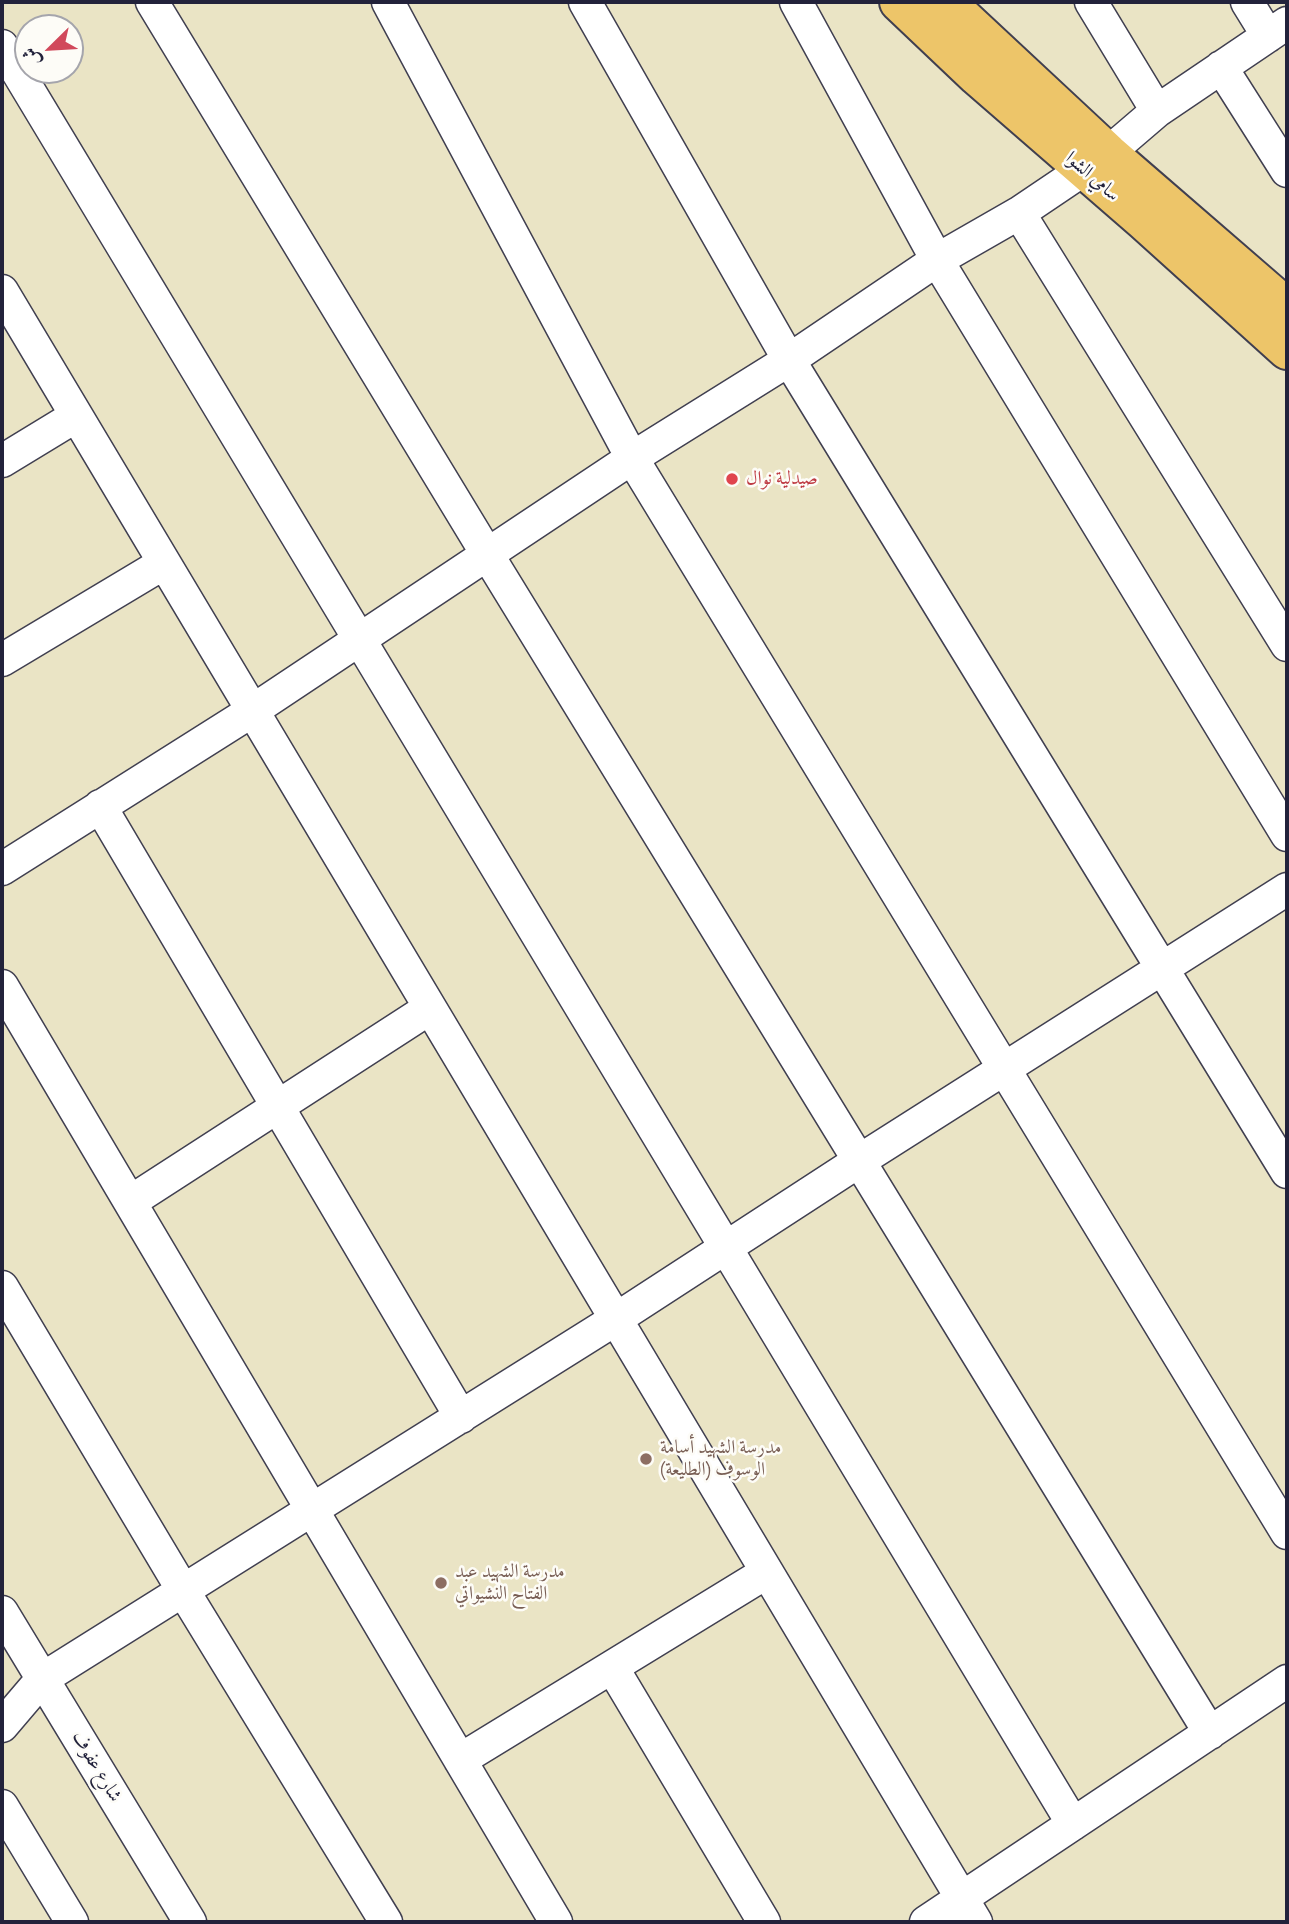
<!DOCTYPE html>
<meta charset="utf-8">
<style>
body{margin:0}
#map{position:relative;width:1289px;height:1924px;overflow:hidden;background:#eae4c5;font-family:"IM FELL Great Primer",Amiri,serif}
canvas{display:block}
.frame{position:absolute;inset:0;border:4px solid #22223b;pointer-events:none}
.north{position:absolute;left:14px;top:14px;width:70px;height:70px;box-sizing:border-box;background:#fdfcf7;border:2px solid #a5a5ac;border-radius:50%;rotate:246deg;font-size:19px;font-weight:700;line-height:28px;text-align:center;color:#22223b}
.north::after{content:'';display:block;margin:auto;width:24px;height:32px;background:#d1495b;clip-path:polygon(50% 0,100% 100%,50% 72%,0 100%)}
</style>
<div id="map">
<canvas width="1289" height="1924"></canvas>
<div class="frame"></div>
<div class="north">ش</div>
</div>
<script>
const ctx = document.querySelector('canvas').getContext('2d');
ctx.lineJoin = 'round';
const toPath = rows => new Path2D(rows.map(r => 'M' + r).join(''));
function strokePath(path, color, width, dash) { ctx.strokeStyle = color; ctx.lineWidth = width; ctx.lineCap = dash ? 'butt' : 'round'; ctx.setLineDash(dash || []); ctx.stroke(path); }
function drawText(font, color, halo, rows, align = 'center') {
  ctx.font = font + ' "IM FELL Great Primer",Amiri,serif'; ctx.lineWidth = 5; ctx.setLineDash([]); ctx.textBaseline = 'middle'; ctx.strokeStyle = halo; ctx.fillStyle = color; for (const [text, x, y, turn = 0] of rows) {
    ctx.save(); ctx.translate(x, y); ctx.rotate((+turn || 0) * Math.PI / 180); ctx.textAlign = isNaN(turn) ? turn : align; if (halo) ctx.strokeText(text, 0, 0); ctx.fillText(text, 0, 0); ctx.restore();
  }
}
const minor = toPath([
 [152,2,487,554,1210,1733],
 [388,2,632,458,1287,1533],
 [585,2,789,360,1287,1172],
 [796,2,937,260,1287,835],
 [1091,2,1157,111],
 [1247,2,1268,36],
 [1287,23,1157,111,1108,153,1019,213,1287,645],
 [2,46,1073,1824],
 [1221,67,1287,171],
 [2,291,976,1922],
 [2,461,76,416],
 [2,660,164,563],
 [100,806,461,1417],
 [2,869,252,711,632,458,789,360,937,260,1019,213],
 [2,986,556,1922],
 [130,1202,430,1008],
 [2,1287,184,1592,386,1922],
 [2,1612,190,1922],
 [612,1667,764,1922],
 [2,1726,42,1679,616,1319,859,1161,1287,889],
 [460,1760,767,1572],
 [2,1806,72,1922],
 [926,1922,1287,1681]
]);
const major = toPath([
 [899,2,977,76,1144,221,1287,350],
 [946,2,1108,153,1287,308]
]);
const markers = [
 [732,479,7,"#e0444e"],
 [646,1459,7,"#8d6e63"],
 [441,1583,7,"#8d6e63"]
];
const streetNames = [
 ["سامي الشوا",1092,177,41],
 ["شارع عفوف",96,1767,59]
];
const healthNames = [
 ["صيدلية نوال",746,479]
];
const educationNames = [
 ["مدرسة الشهيد أسامة",660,1448],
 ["الوسوف (الطليعة)",660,1470],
 ["مدرسة الشهيد عبد",455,1572],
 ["الفتاح النشيواتي",455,1594]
];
strokePath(minor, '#403f50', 35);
strokePath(major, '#403f50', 42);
strokePath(minor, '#fff', 32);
strokePath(major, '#edc569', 38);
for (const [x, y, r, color] of markers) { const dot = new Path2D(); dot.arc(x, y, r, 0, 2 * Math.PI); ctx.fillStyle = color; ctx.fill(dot); strokePath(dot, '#fdfcf7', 2.5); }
drawText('19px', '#22223b', '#fdfcf7', streetNames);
drawText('19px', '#be3a42', '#fdfcf7', healthNames, 'left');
drawText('19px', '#785e54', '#fdfcf7', educationNames, 'left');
</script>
